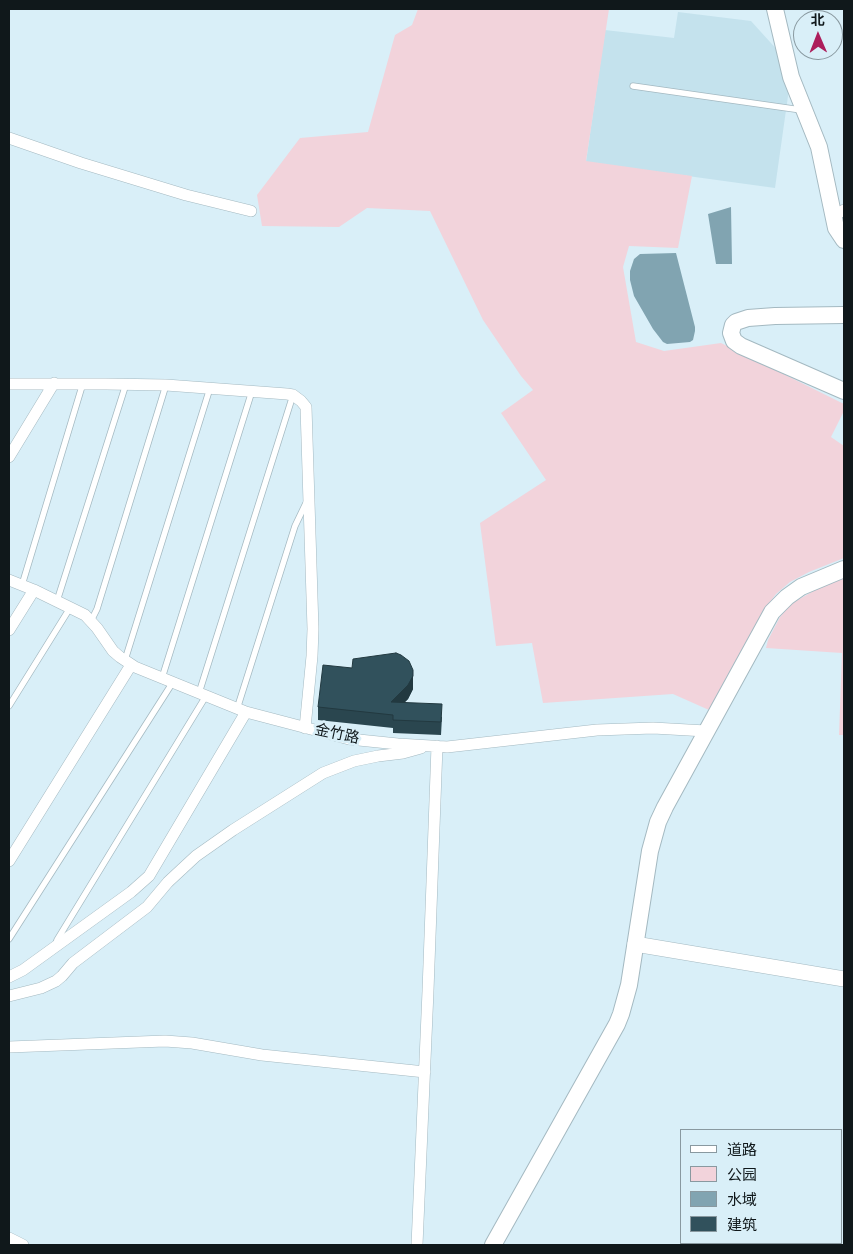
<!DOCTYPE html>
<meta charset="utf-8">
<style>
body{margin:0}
#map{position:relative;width:853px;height:1254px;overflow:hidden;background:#d9eff8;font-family:"Alegreya Sans","Noto Sans SC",sans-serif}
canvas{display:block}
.frame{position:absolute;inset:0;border:10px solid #10181b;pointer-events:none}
.legend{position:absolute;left:680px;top:1129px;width:162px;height:115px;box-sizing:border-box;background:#d9eff8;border:1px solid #8999a0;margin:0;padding:6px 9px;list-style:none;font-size:15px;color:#10181b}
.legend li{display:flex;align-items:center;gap:10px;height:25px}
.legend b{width:25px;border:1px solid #8999a0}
.north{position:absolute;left:793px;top:10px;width:50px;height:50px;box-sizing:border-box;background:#d9eff8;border:1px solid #8999a0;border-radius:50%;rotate:359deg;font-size:14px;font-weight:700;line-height:20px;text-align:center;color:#10181b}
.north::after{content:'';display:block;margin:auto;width:18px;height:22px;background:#ac1e5b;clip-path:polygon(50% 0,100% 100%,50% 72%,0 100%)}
</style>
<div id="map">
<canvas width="853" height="1254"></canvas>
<div class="frame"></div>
<ul class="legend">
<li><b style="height:6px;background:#fff"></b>道路</li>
<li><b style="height:14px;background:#f2d3db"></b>公园</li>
<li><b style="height:14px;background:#81a4b1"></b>水域</li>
<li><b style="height:14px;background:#31515c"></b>建筑</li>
</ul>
<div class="north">北</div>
</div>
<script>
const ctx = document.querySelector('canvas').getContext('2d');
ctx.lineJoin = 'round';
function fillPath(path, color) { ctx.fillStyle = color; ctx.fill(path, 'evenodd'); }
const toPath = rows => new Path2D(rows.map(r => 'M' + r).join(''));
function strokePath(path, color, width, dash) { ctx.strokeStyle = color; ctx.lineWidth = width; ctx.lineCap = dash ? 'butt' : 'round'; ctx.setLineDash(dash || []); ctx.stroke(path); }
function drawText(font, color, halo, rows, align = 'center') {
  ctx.font = font + ' "Alegreya Sans","Noto Sans SC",sans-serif'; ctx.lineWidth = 5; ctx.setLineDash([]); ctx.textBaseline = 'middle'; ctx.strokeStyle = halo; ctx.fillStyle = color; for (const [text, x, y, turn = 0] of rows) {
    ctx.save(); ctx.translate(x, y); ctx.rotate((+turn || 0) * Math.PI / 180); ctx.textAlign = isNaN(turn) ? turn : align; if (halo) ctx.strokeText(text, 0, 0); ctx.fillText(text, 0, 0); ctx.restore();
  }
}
const built = toPath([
 [678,12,751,21,780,53,789,89,775,188,586,162,605,30,674,38]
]);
const green = toPath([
 [418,9,609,9,586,161,692,176,678,248,629,246,623,267,636,342,664,351,721,343,844,404,844,411,831,437,844,446,844,558,809,572,790,582,776,594,770,602,709,710,673,694,543,703,532,643,496,646,480,523,546,480,501,413,533,390,521,376,483,320,430,211,367,208,339,227,262,226,257,195,300,138,368,132,395,35,412,25],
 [844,575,844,735,839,735,842,653,766,648,768,640,780,617,791,604,832,580]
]);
const water = toPath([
 [731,207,732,264,716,264,708,214],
 [676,253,695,327,695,331,693,340,690,342,667,344,663,342,653,329,634,296,630,280,630,271,634,259,640,254]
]);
const service = toPath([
 [633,86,801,110],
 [22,585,83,383],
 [57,601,126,384],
 [91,621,97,609,166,385],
 [125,660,210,388],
 [162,678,252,391],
 [199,693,293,395],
 [9,706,70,608],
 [237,709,295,526,307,501],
 [9,939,173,682],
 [56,944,57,940,206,696]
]);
const minor = toPath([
 [9,138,81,163,186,195,251,211],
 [833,216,844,210],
 [9,384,106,384,166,385,287,394,293,395,301,401,306,407,313,629,312,656,305,728],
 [9,457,54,383],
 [9,580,34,590,85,615,97,628,113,651,120,657,135,667,246,712,349,739,398,744,447,747,597,730,653,728,706,731],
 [9,630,34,590],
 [9,861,131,665],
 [9,977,23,970,131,892,149,876,246,712],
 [9,996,41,988,56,981,62,976,73,963,147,907,168,882,196,856,233,830,323,773,354,761,378,756,403,753,421,748],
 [9,1047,165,1041,192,1043,262,1055,425,1072],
 [9,1238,23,1245],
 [417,1245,428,991,437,746]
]);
const tertiary = toPath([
 [635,944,844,979]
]);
const secondary = toPath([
 [775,9,791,77,819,147,836,228,844,240],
 [844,315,775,316,748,318,736,322,733,325,731,333,734,341,741,346,844,391],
 [493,1245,617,1024,621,1014,629,985,650,851,658,822,665,807,772,612,787,597,801,587,844,569]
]);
const wall = toPath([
 [352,668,413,670,413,689,408,699,405,702,442,717,441,735,393,733,393,728,318,720,318,707]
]);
const shadedWall = toPath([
 [413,676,413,689,408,699,391,715,391,702]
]);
const building = toPath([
 [396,653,401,655,409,661,413,670,413,676,408,685,391,702,442,704,441,722,393,720,393,715,318,707,323,665,352,668,353,659,396,653]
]);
const streetNames = [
 ["金竹路",337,734,12]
];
fillPath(built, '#c4e2ed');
fillPath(green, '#f2d3db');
fillPath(water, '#81a4b1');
strokePath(service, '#a4b9c1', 7);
strokePath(minor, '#a4b9c1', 12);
strokePath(tertiary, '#a4b9c1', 16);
strokePath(secondary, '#a4b9c1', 18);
strokePath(service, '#fff', 5.5);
strokePath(minor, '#fff', 11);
strokePath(tertiary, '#fff', 15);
strokePath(secondary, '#fff', 16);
fillPath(wall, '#2a464f');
fillPath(shadedWall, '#223940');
fillPath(building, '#31515c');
strokePath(building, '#223940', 1);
drawText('15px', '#10181b', '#d9eff8', streetNames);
</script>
